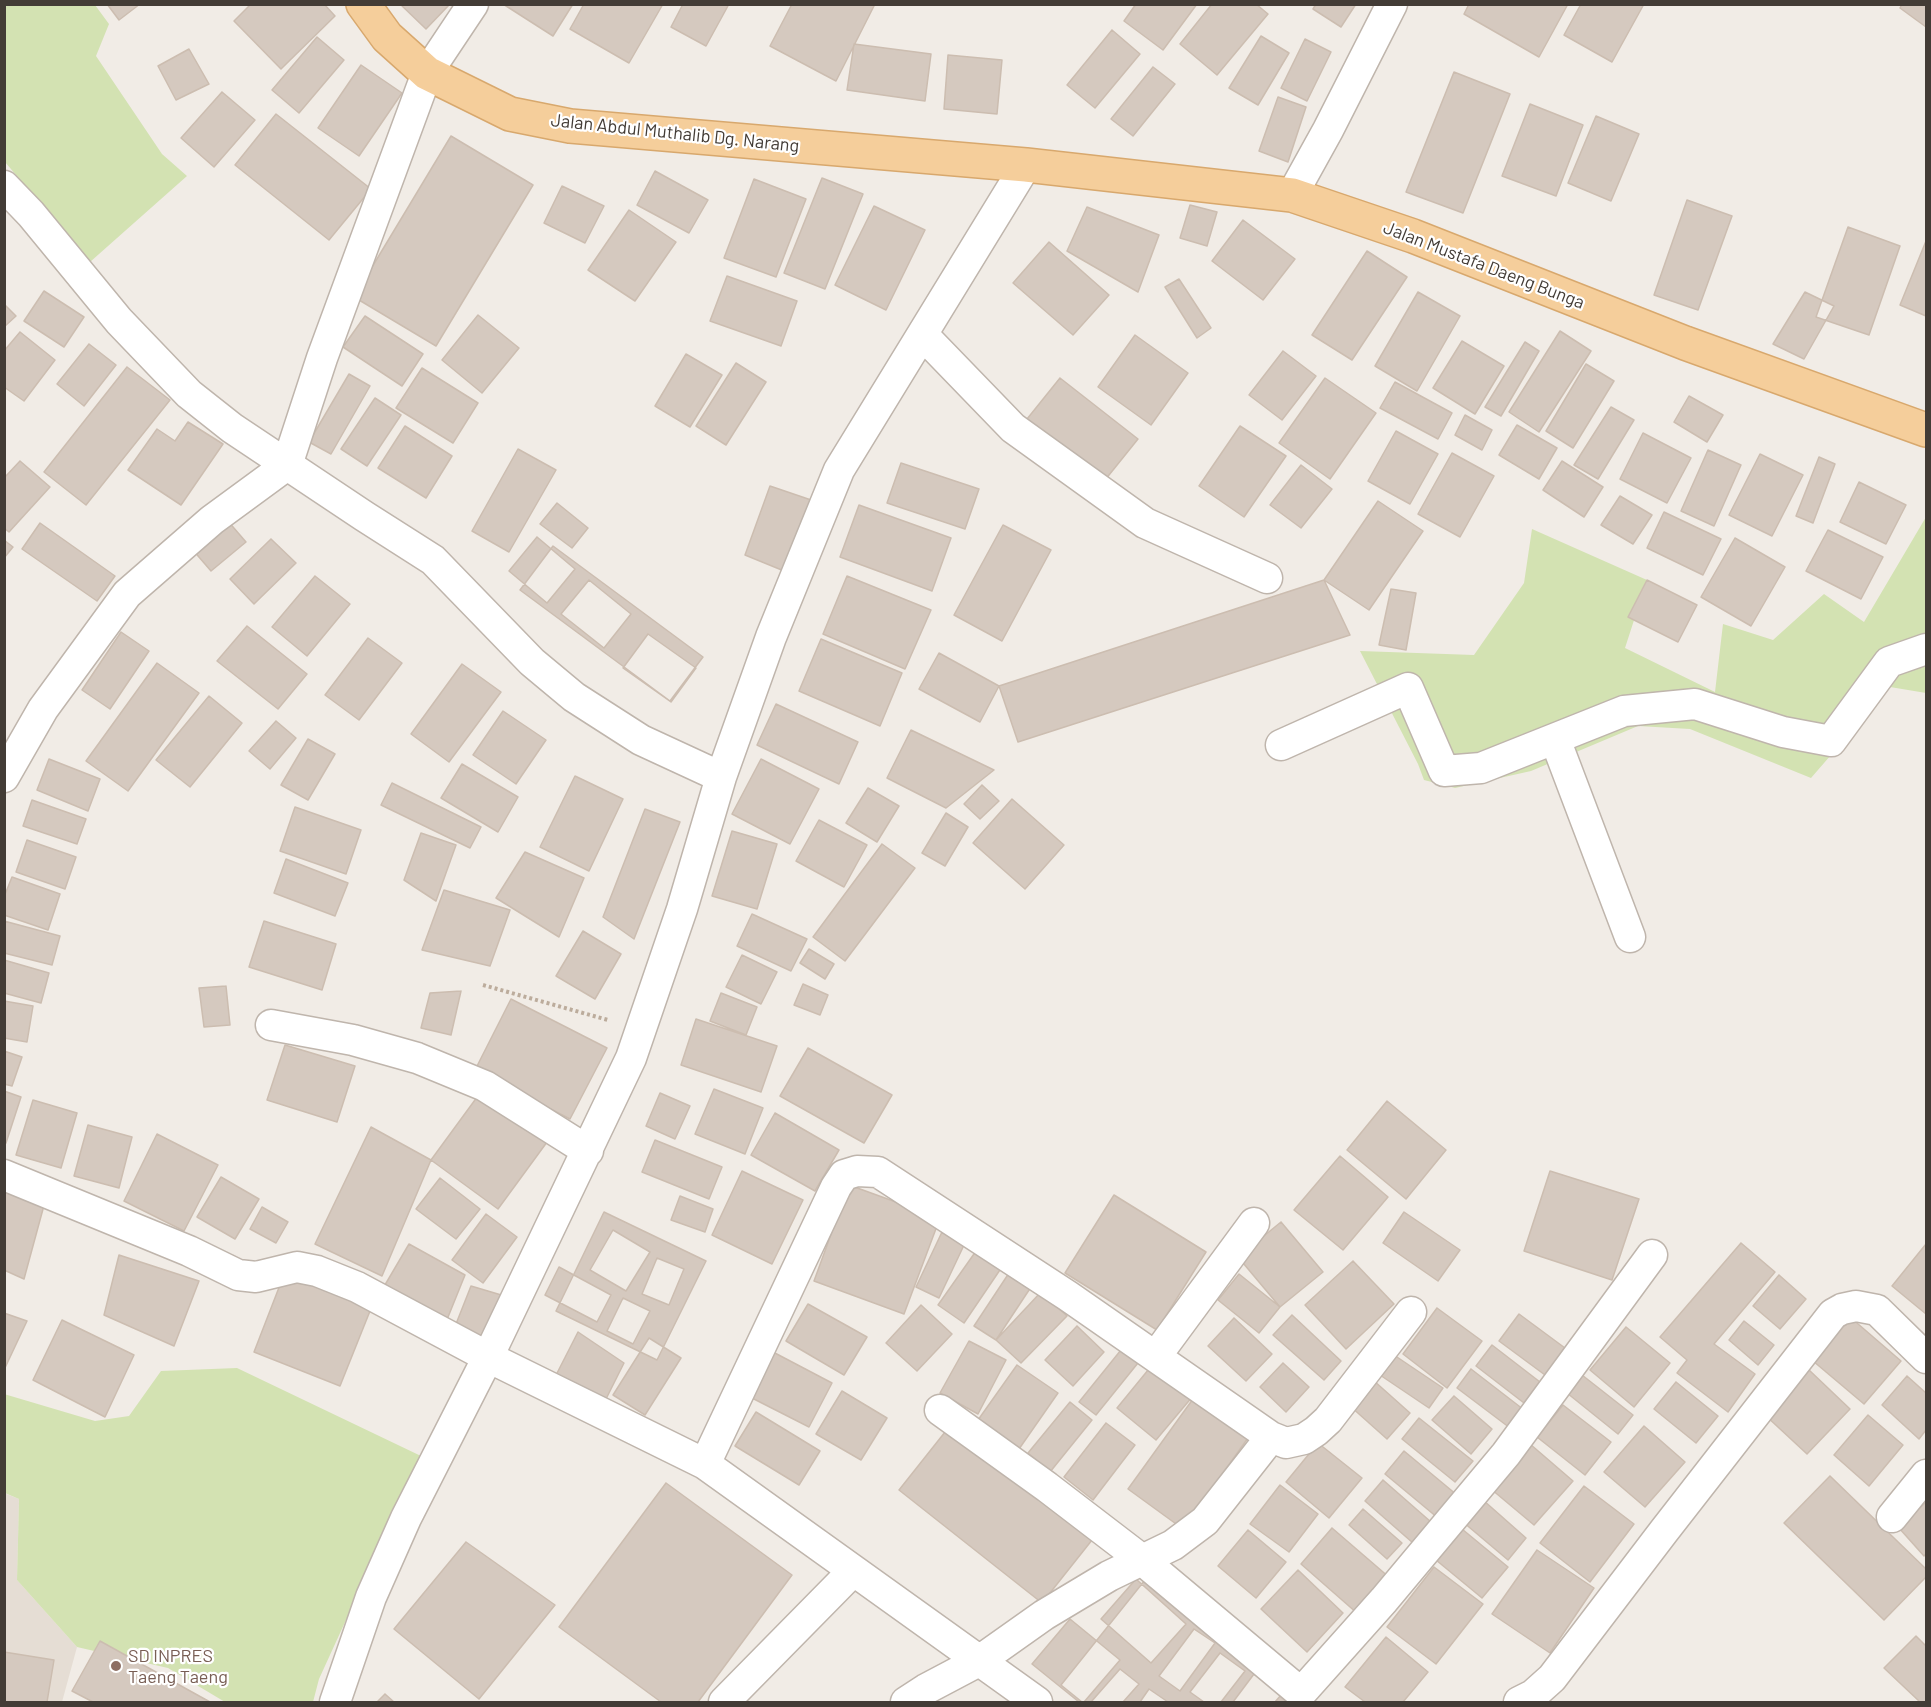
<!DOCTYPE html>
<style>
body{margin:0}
#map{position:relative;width:1931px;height:1707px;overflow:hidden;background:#f1ece6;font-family:Barlow,sans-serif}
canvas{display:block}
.frame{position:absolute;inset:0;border:6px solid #433c36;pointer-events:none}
</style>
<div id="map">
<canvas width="1931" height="1707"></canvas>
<div class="frame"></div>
</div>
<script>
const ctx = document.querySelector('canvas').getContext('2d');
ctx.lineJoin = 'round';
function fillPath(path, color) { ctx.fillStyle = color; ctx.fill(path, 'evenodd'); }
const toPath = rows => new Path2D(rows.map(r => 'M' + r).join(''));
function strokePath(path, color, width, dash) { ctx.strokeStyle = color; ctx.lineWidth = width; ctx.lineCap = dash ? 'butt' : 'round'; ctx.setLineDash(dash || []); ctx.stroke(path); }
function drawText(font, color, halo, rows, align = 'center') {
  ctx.font = font + ' Barlow,sans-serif'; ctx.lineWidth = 4.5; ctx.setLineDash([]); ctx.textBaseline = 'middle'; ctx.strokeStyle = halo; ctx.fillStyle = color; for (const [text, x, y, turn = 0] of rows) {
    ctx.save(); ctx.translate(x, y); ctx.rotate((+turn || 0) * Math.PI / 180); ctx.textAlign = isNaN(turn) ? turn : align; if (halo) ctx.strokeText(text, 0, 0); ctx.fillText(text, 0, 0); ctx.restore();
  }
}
const residential = toPath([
 [4,1493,19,1499,17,1580,77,1647,62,1702,5,1702]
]);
const green = toPath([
 [4,5,95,5,109,24,96,56,162,154,187,176,90,262,5,162],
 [1926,517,1926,693,1890,687,1811,778,1690,729,1638,726,1531,771,1455,788,1424,780,1418,764,1360,651,1474,655,1524,583,1532,529,1647,580,1625,648,1715,692,1723,624,1773,640,1824,594,1864,622],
 [237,1368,421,1456,319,1679,313,1702,225,1702,168,1668,77,1647,17,1580,19,1499,5,1493,4,1394,95,1421,129,1416,161,1371]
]);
const building = toPath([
 [107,4,140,4,119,20,107,4],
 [251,4,324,4,335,16,281,69,234,21,251,4],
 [400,4,450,4,426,29,400,4],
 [503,4,573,4,553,36,503,4],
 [584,4,663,4,629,63,570,29,584,4],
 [683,4,729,4,706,46,671,27,683,4],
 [792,4,875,4,836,81,770,46,792,4],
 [1136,4,1197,4,1163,50,1124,21,1136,4],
 [1212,4,1256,4,1268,14,1217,75,1180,44,1212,4],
 [1316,4,1356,4,1341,27,1313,9,1316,4],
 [1469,4,1568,4,1539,57,1464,14,1469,4],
 [1581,4,1644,4,1612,62,1564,35,1581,4],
 [1902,4,1926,4,1926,27,1900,8,1902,4],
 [1112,30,1140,54,1095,108,1067,85,1112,30],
 [1261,36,1289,53,1258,105,1229,88,1261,36],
 [317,37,344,60,299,113,272,90,317,37],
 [1305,39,1331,52,1307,101,1281,88,1305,39],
 [854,44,931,54,925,101,847,90,854,44],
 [189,49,209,84,176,100,158,66,189,49],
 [948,55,1002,60,997,114,944,109,948,55],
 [361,65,402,93,359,156,318,128,361,65],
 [1153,67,1175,84,1133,136,1111,119,1153,67],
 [1454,72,1510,94,1463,213,1406,192,1454,72],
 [222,92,255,120,214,167,181,138,222,92],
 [1278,97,1306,107,1288,162,1259,151,1278,97],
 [1530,104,1583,125,1556,196,1502,176,1530,104],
 [276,114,371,189,329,240,235,165,276,114],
 [1596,116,1639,134,1611,201,1568,183,1596,116],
 [451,136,533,185,436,346,354,297,451,136],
 [655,171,708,200,689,233,637,205,655,171],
 [822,178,863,194,825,289,784,273,822,178],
 [754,179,806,199,776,277,724,258,754,179],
 [562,186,604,206,585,243,544,223,562,186],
 [1687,200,1732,216,1698,310,1654,295,1687,200],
 [1190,205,1217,212,1207,246,1180,238,1190,205],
 [874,206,925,230,886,310,835,285,874,206],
 [1087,207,1159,235,1138,292,1067,251,1087,207],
 [629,210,676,242,635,301,588,270,629,210],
 [1243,220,1295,259,1263,300,1212,261,1243,220],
 [1848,227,1900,246,1869,335,1816,317,1848,227],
 [1926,241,1926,316,1900,305,1926,241],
 [1049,242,1109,295,1073,335,1013,283,1049,242],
 [1367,251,1407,277,1352,360,1312,335,1367,251],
 [727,276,797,301,781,346,710,321,727,276],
 [1179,279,1211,328,1197,338,1165,287,1179,279],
 [44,291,84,317,64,347,24,321,44,291],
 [1418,292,1460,316,1417,391,1375,366,1418,292],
 [1805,292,1834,306,1804,359,1773,344,1805,292],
 [4,304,16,316,4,327,4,304],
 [478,315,519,348,482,393,442,360,478,315],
 [365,316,423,354,402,386,343,347,365,316],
 [1560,331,1591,351,1539,432,1509,412,1560,331],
 [20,332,55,360,24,401,4,387,4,351,20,332],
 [1135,335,1188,373,1151,425,1098,387,1135,335],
 [1462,341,1504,366,1475,414,1433,388,1462,341],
 [1525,342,1539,351,1501,416,1485,407,1525,342],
 [89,344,116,365,84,406,57,384,89,344],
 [1283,351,1316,376,1282,420,1249,395,1283,351],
 [686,354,722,375,690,427,655,406,686,354],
 [736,363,766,382,726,445,696,426,736,363],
 [1586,364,1614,381,1573,448,1546,431,1586,364],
 [127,367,170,400,86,505,44,472,127,367],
 [422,368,478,403,453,443,396,408,422,368],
 [349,374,370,386,331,454,309,442,349,374],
 [1060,378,1138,439,1105,480,1027,419,1060,378],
 [1325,378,1376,413,1330,479,1279,443,1325,378],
 [1395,382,1452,413,1438,439,1380,408,1395,382],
 [1689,396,1723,415,1707,442,1674,422,1689,396],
 [375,398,401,415,367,466,341,449,375,398],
 [1611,407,1634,420,1598,479,1574,465,1611,407],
 [1465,415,1492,430,1482,450,1455,435,1465,415],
 [188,422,223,444,181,505,128,470,157,429,175,441,188,422],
 [1517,425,1557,448,1539,479,1499,455,1517,425],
 [405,426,452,456,426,498,378,468,405,426],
 [1240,426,1286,456,1244,517,1199,486,1240,426],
 [1396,431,1438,454,1410,504,1368,481,1396,431],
 [1643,433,1691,458,1667,503,1620,479,1643,433],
 [518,449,556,470,509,552,472,531,518,449],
 [1708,450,1741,465,1714,526,1681,511,1708,450],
 [1452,453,1494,476,1460,537,1418,514,1452,453],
 [1760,454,1803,475,1772,536,1729,515,1760,454],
 [1819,457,1835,464,1813,523,1796,516,1819,457],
 [20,461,50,487,9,532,4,528,4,478,20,461],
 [1562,461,1603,487,1584,517,1543,490,1562,461],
 [901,463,979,489,965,529,887,503,901,463],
 [1301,465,1332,489,1301,528,1270,505,1301,465],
 [1859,482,1906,505,1886,544,1840,522,1859,482],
 [770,486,817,502,789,573,745,555,770,486],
 [1620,496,1652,515,1633,544,1601,525,1620,496],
 [1378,501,1423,531,1369,610,1324,580,1378,501],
 [557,503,588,528,572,548,540,524,557,503],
 [859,505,951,538,932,591,840,557,859,505],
 [1664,512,1721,539,1703,575,1647,548,1664,512],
 [227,520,246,542,211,571,192,549,227,520],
 [40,523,115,576,97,601,22,549,40,523],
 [1003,525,1051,550,1002,641,954,615,1003,525],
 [1828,530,1883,557,1861,599,1806,571,1828,530],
 [537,537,575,569,547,603,509,571,537,537],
 [1735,538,1785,567,1751,626,1701,597,1735,538],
 [271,539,296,563,254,604,230,579,271,539],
 [4,540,13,547,4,558,4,540],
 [553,546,703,657,670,701,520,590,553,546],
 [315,576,350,604,307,656,272,627,315,576],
 [847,576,931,610,905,669,823,634,847,576],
 [589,580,631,614,604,648,561,614,589,580],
 [1324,580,1350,635,1018,742,999,686,1324,580],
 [1647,580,1697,605,1678,642,1628,617,1647,580],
 [1391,589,1416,593,1406,650,1379,645,1391,589],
 [247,626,307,674,278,709,217,661,247,626],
 [121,632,149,651,110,709,82,690,121,632],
 [648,634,696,668,671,702,623,668,648,634],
 [368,638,402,663,359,720,325,695,368,638],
 [821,639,902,673,880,726,799,691,821,639],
 [939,653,999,686,980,722,919,689,939,653],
 [157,663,199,693,128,791,86,761,157,663],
 [462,664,501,692,449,762,411,734,462,664],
 [209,696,242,723,190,787,156,760,209,696],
 [776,704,858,742,839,784,757,745,776,704],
 [503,711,546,740,516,784,473,755,503,711],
 [276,721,296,738,270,769,249,751,276,721],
 [911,730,994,770,946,808,887,778,911,730],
 [308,739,335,754,308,800,281,785,308,739],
 [49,759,100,779,88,811,37,790,49,759],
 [761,759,819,789,790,844,732,814,761,759],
 [462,764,518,797,498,832,441,798,462,764],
 [575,776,623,799,589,871,540,847,575,776],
 [392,783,481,827,470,848,381,805,392,783],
 [982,785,999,801,980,819,964,804,982,785],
 [868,788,899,806,877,842,846,823,868,788],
 [1012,799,1064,845,1025,889,973,843,1012,799],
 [32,800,86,819,77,844,23,826,32,800],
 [295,807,361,830,346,874,280,851,295,807],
 [645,809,680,822,634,939,603,917,645,809],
 [946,813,968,827,945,866,922,853,946,813],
 [819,820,867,845,844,887,796,861,819,820],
 [732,831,777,844,757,909,712,896,732,831],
 [421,833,456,845,436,901,404,880,421,833],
 [27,840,76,857,65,889,16,872,27,840],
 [882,844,915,868,845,961,813,937,882,844],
 [525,852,584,878,559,937,496,898,525,852],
 [286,859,348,883,335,916,274,893,286,859],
 [12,877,60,894,48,930,4,915,4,897,12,877],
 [444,890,510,910,490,966,422,950,444,890],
 [752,914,807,939,791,971,737,946,752,914],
 [4,921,60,936,52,965,4,953,4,921],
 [264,921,336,944,322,990,249,967,264,921],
 [583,931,621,954,595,999,556,976,583,931],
 [809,949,834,964,825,979,800,963,809,949],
 [742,955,777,972,761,1004,726,987,742,955],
 [4,960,49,973,41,1003,4,993,4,960],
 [803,984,828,995,820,1015,794,1005,803,984],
 [226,986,230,1025,204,1027,199,988,226,986],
 [461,991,451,1035,421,1028,430,993,461,991],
 [721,993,757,1007,746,1035,710,1021,721,993],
 [511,999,607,1048,570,1119,475,1070,511,999],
 [4,1001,33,1006,27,1042,4,1038,4,1001],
 [696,1019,777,1046,761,1092,681,1065,696,1019],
 [285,1045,355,1066,337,1122,267,1100,285,1045],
 [808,1048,892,1095,864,1143,780,1096,808,1048],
 [4,1051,22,1057,12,1086,4,1084,4,1051],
 [483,1089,550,1138,498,1209,431,1160,483,1089],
 [714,1089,763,1108,745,1154,695,1134,714,1089],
 [4,1091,21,1097,6,1143,4,1142,4,1091],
 [660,1093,690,1106,675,1139,646,1126,660,1093],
 [33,1100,77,1113,61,1168,16,1155,33,1100],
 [1387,1101,1446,1150,1406,1199,1347,1150,1387,1101],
 [775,1113,839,1150,815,1191,751,1155,775,1113],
 [88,1125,132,1137,119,1188,74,1176,88,1125],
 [371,1127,431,1160,382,1276,315,1244,371,1127],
 [157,1134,218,1165,184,1231,124,1201,157,1134],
 [655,1140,722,1167,709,1199,642,1172,655,1140],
 [1340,1156,1388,1197,1343,1250,1294,1210,1340,1156],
 [742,1171,803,1200,772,1264,712,1235,742,1171],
 [1550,1171,1639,1199,1612,1280,1524,1251,1550,1171],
 [221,1177,259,1199,235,1239,197,1217,221,1177],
 [440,1178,480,1209,456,1239,416,1209,440,1178],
 [4,1182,46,1198,24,1279,4,1270,4,1182],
 [849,1185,940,1218,904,1314,814,1281,849,1185],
 [1114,1195,1206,1252,1157,1330,1065,1273,1114,1195],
 [680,1196,713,1209,705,1232,671,1220,680,1196],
 [262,1207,288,1222,276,1243,250,1229,262,1207],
 [604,1212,706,1261,657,1360,556,1311,604,1212],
 [1404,1212,1460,1250,1438,1281,1383,1243,1404,1212],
 [486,1214,517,1237,483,1283,452,1260,486,1214],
 [1281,1222,1323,1272,1280,1307,1238,1257,1281,1222],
 [613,1230,650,1252,626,1291,590,1270,613,1230],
 [942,1232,965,1243,939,1298,916,1287,942,1232],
 [1741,1243,1775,1272,1714,1344,1755,1374,1728,1412,1677,1373,1687,1360,1660,1337,1741,1243],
 [409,1244,465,1275,444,1327,382,1290,409,1244],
 [981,1244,1006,1261,964,1323,938,1305,981,1244],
 [1926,1244,1926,1314,1892,1286,1926,1244],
 [119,1255,199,1281,174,1346,104,1315,119,1255],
 [657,1258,684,1269,669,1305,642,1294,657,1258],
 [1353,1261,1394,1304,1346,1349,1305,1305,1353,1261],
 [559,1267,611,1295,597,1322,545,1295,559,1267],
 [1011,1270,1033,1284,996,1340,974,1326,1011,1270],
 [285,1272,372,1306,340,1386,254,1352,285,1272],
 [1239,1274,1280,1307,1259,1333,1218,1300,1239,1274],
 [1779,1275,1806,1299,1780,1329,1753,1306,1779,1275],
 [471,1286,508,1297,486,1346,454,1329,471,1286],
 [1041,1292,1067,1316,1021,1363,996,1340,1041,1292],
 [623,1298,650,1311,633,1344,607,1331,623,1298],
 [808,1304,867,1337,844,1375,786,1341,808,1304],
 [921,1305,952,1334,917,1371,886,1343,921,1305],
 [1437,1308,1482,1341,1447,1388,1403,1354,1437,1308],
 [4,1313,27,1321,4,1370,4,1313],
 [1519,1314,1565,1348,1545,1375,1499,1341,1519,1314],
 [1292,1315,1341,1361,1324,1380,1273,1335,1292,1315],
 [1850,1317,1901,1361,1864,1404,1813,1361,1850,1317],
 [1234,1318,1272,1354,1246,1381,1208,1346,1234,1318],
 [62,1320,134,1355,105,1417,33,1380,62,1320],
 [1744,1321,1774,1345,1758,1365,1729,1340,1744,1321],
 [1077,1326,1104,1352,1073,1386,1045,1360,1077,1326],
 [1626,1327,1670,1363,1634,1407,1590,1370,1626,1327],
 [578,1332,624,1363,602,1407,553,1381,578,1332],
 [649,1338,681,1358,645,1415,613,1395,649,1338],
 [969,1341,1006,1360,978,1414,940,1393,969,1341],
 [1125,1345,1142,1358,1096,1415,1079,1402,1125,1345],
 [1492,1345,1540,1382,1524,1403,1476,1366,1492,1345],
 [773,1352,832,1383,809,1427,750,1397,773,1352],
 [1391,1353,1443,1388,1429,1408,1377,1373,1391,1353],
 [1283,1363,1309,1387,1286,1412,1260,1387,1283,1363],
 [1153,1364,1193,1396,1156,1440,1117,1408,1153,1364],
 [1017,1365,1058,1393,1019,1449,978,1420,1017,1365],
 [1471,1369,1528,1413,1514,1431,1457,1388,1471,1369],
 [1808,1369,1850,1409,1807,1454,1765,1415,1808,1369],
 [1582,1375,1633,1415,1618,1434,1567,1393,1582,1375],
 [1907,1376,1926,1393,1926,1430,1919,1439,1882,1405,1907,1376],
 [1373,1380,1410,1413,1387,1439,1350,1406,1373,1380],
 [1676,1382,1718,1416,1696,1443,1654,1409,1676,1382],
 [842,1391,887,1418,861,1460,816,1434,842,1391],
 [1198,1392,1253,1431,1183,1529,1128,1489,1198,1392],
 [1454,1396,1492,1429,1471,1454,1432,1420,1454,1396],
 [1070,1402,1092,1420,1050,1472,1028,1453,1070,1402],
 [1563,1405,1611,1442,1585,1475,1537,1437,1563,1405],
 [756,1412,820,1451,799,1485,735,1446,756,1412],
 [1868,1415,1903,1445,1869,1486,1834,1455,1868,1415],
 [1419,1418,1473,1461,1455,1482,1402,1439,1419,1418],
 [953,1422,1096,1535,1042,1603,899,1490,953,1422],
 [1106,1423,1135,1445,1093,1500,1064,1477,1106,1423],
 [1644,1426,1685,1462,1645,1507,1604,1472,1644,1426],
 [1318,1443,1362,1478,1329,1518,1286,1482,1318,1443],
 [1530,1444,1573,1481,1534,1525,1491,1489,1530,1444],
 [1404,1451,1463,1500,1444,1523,1385,1474,1404,1451],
 [1830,1476,1926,1569,1926,1577,1884,1620,1784,1523,1830,1476],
 [1383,1480,1431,1522,1413,1543,1365,1501,1383,1480],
 [666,1483,792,1575,698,1702,661,1702,559,1627,666,1483],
 [1280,1485,1318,1514,1289,1552,1250,1524,1280,1485],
 [1584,1486,1634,1524,1590,1582,1540,1543,1584,1486],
 [1483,1500,1526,1538,1508,1560,1463,1522,1483,1500],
 [1926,1502,1926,1554,1924,1556,1899,1528,1926,1502],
 [1363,1509,1402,1543,1387,1559,1349,1525,1363,1509],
 [1332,1528,1390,1578,1358,1614,1301,1564,1332,1528],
 [1462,1529,1508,1567,1482,1598,1436,1560,1462,1529],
 [1248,1530,1286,1562,1256,1598,1218,1566,1248,1530],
 [466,1542,555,1605,479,1699,394,1629,466,1542],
 [1537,1550,1594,1588,1550,1653,1492,1614,1537,1550],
 [1434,1567,1483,1604,1436,1664,1387,1627,1434,1567],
 [1298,1570,1343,1613,1307,1652,1261,1609,1298,1570],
 [1136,1579,1186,1624,1151,1663,1101,1619,1136,1579],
 [1145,1580,1297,1702,1082,1702,1061,1685,1145,1580],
 [1070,1619,1120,1660,1084,1702,1079,1702,1032,1664,1070,1619],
 [1194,1629,1215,1643,1180,1691,1159,1676,1194,1629],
 [1916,1636,1926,1646,1926,1702,1920,1702,1884,1668,1916,1636],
 [1386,1637,1428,1672,1403,1702,1365,1702,1345,1687,1386,1637],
 [100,1641,210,1702,93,1702,72,1691,100,1641],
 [4,1652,54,1660,47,1702,4,1702,4,1652],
 [1220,1653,1245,1671,1221,1702,1204,1702,1190,1692,1220,1653],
 [1120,1669,1139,1684,1123,1702,1091,1702,1120,1669],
 [1254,1674,1281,1695,1275,1702,1233,1702,1254,1674],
 [1149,1689,1168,1702,1140,1702,1149,1689],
 [385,1694,394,1702,377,1702,385,1694]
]);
const path = toPath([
 [483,985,608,1020]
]);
const street = toPath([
 [4,186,31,214,119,321,189,394,232,428,364,516,433,560,532,662,574,697,641,740,721,777],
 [1292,195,1328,130,1392,4],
 [923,335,1013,428,1145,523,1267,578],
 [1555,739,1630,937],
 [1281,745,1408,688,1444,771,1481,768,1624,711,1695,704,1783,732,1831,741,1889,662,1926,649],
 [4,777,43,709,127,594,212,520,287,465,322,358,427,73,473,4],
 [271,1025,353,1040,417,1058,485,1086,588,1151],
 [4,1175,189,1251,238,1275,256,1277,297,1267,317,1271,357,1287,488,1357,705,1464,1037,1702],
 [1156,1356,1254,1223],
 [940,1410,1047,1487,1141,1559,1301,1693,1384,1600,1506,1454,1652,1255],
 [705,1464,836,1187,844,1175,857,1171,878,1172,1068,1296,1271,1437],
 [1892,1517,1926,1475],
 [335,1702,371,1597,406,1518,488,1357,631,1058,682,909,721,777,771,637,839,470,1026,165],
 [724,1702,853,1571],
 [906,1702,926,1689,979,1661,1044,1615,1109,1576,1173,1545,1205,1521,1271,1437,1286,1443,1304,1439,1316,1431,1328,1420,1411,1312],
 [1519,1702,1533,1695,1552,1678,1664,1531,1833,1314,1842,1309,1856,1306,1877,1310,1926,1358]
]);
const primary = toPath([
 [363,4,387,37,427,73,510,114,570,126,1026,165,1292,195,1413,236,1685,343,1926,430]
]);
const markers = [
 [116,1666,6,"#8d6e63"]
];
const streetNames = [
 ["Jalan Abdul Muthalib Dg. Narang",675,133,6],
 ["Jalan Mustafa Daeng Bunga",1484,265,21]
];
const educationNames = [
 ["SD INPRES",128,1656],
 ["Taeng Taeng",128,1677]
];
fillPath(residential, '#e5ddd4');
fillPath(green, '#d3e2b2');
fillPath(building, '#d5c9bf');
strokePath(building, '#ccbdb0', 1.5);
strokePath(street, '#bfb5ac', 33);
strokePath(primary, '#d8a86d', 36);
strokePath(path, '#bcac9c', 4, [3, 3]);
strokePath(street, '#fff', 30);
strokePath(primary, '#f5ce9b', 33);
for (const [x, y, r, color] of markers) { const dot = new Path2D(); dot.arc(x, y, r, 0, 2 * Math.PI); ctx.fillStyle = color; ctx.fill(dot); strokePath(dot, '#fff', 2); }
drawText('18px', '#433c36', '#fff', streetNames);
drawText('18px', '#785e54', '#fff', educationNames, 'left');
</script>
